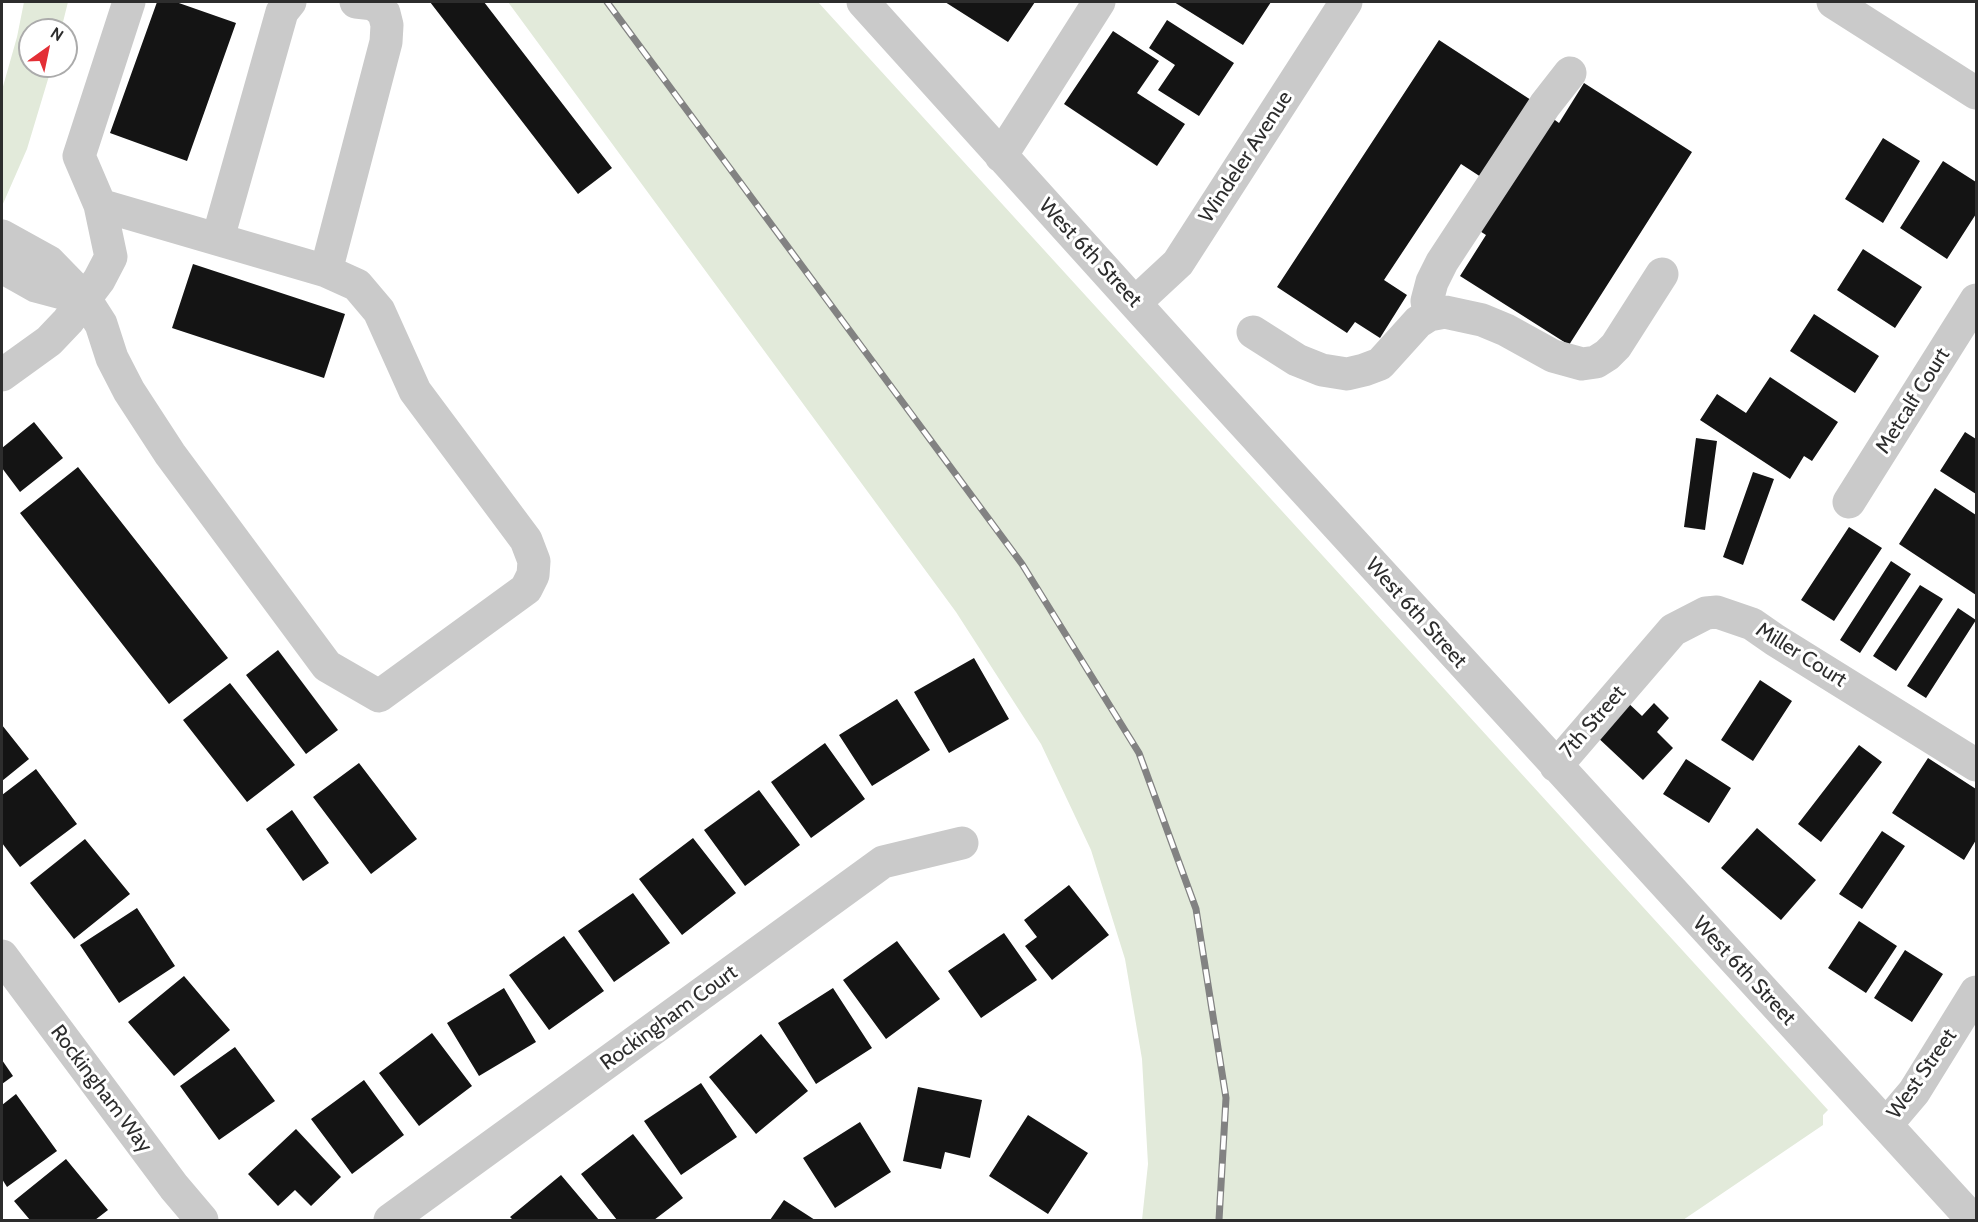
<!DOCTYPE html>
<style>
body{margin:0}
#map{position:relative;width:1978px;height:1222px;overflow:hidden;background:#fff;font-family:Cabin,sans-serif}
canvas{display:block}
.frame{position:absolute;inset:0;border:3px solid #2d2d2d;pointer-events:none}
.north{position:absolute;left:18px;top:18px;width:60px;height:60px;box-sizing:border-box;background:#fff;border:2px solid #ababab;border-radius:50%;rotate:33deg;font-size:16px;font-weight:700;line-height:24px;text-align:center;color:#2d2d2d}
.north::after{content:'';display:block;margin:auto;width:21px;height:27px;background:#e32f36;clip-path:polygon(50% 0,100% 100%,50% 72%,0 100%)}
</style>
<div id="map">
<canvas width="1978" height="1222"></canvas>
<div class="frame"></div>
<div class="north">N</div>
</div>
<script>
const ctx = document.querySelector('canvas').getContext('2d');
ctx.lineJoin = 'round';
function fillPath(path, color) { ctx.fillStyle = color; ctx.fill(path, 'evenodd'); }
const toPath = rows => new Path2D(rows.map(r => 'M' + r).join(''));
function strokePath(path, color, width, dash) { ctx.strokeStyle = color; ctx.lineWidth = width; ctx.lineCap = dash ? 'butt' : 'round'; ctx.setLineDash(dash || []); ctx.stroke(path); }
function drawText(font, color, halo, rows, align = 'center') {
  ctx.font = font + ' Cabin,sans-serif'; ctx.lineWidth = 6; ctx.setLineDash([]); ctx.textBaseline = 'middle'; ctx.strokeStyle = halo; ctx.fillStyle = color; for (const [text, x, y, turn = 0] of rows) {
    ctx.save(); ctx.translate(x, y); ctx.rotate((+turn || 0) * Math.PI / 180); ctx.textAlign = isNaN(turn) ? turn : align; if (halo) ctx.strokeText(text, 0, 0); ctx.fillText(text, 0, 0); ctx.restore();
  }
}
const green = toPath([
 [24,2,68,2,61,30,30,30,30,66,52,66,27,149,2,206,2,90,17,37],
 [508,2,818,2,1828,1110,1823,1115,1823,1125,1683,1220,1142,1220,1148,1164,1142,1059,1125,959,1091,850,1041,744,956,612]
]);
const building = toPath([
 [157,2,176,2,236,23,187,161,110,133],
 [430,2,484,2,612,168,578,194],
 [945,2,1035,2,1008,42],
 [1174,2,1271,2,1243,45],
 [1167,20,1234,63,1199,116,1158,90,1175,65,1149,48],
 [1113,31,1159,61,1137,93,1185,124,1157,166,1064,104],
 [1439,40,1531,100,1481,177,1461,164,1384,280,1407,295,1380,338,1355,322,1347,333,1277,287],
 [1584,83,1692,152,1569,345,1460,276,1486,235,1475,228,1548,115,1559,123],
 [1883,138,1920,161,1883,223,1845,199],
 [1943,161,1976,182,1976,214,1947,259,1900,228],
 [1863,249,1922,287,1895,328,1837,290],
 [193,264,345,314,324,378,172,328],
 [1814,314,1879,356,1855,393,1790,351],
 [1770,377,1838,422,1812,461,1804,456,1790,479,1700,420,1717,394,1746,413],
 [34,422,63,458,20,492,2,468,2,448],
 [1965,432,1976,439,1976,494,1940,471],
 [1696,438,1717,441,1705,530,1684,527],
 [78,467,228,658,169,704,20,513],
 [1753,472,1774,479,1743,565,1723,557],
 [1935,488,1976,515,1976,595,1899,544],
 [1849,527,1882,548,1834,621,1801,600],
 [1891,561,1911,574,1860,653,1840,640],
 [1920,585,1943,599,1896,671,1873,656],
 [1958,608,1976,620,1926,698,1907,686],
 [278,650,338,730,306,754,246,675],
 [974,658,1009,719,949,753,914,692],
 [1760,680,1792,701,1753,761,1721,740],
 [230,683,295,765,247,802,183,720],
 [897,699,930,750,872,786,839,735],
 [1625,700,1642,716,1654,703,1669,718,1657,732,1673,748,1643,780,1594,734],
 [2,725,29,759,2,781],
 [825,743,865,799,811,838,771,782],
 [1859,745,1882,762,1821,842,1798,824],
 [1928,758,1976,789,1976,840,1964,860,1892,813],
 [1686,759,1731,788,1709,823,1663,794],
 [359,763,417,839,371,874,313,797],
 [36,769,77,824,20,867,2,843,2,795],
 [759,790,800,845,745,886,704,830],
 [292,810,329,863,303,881,266,829],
 [1757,828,1816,880,1781,920,1721,868],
 [1882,831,1905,846,1862,909,1839,894],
 [693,838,736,893,682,935,639,879],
 [85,839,130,894,74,939,30,883],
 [1069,885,1109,935,1052,980,1025,946,1037,937,1024,920],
 [633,893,670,943,614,982,578,931],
 [137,908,175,966,119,1003,80,945],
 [1859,921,1897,946,1866,993,1828,968],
 [1004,933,1037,980,981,1018,948,971],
 [564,936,604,991,549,1030,509,975],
 [897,941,940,999,886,1039,843,980],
 [1905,950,1943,974,1912,1022,1874,998],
 [184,976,230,1030,174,1076,128,1022],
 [504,988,536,1042,479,1076,447,1023],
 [833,988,872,1048,816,1084,778,1023],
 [432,1033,472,1086,419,1126,379,1073],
 [761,1034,808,1091,756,1134,709,1077],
 [235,1047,275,1101,219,1140,180,1086],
 [2,1060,13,1076,2,1084],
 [364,1080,404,1135,352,1174,311,1119],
 [701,1083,737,1137,681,1175,644,1121],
 [918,1087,982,1100,970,1158,945,1152,941,1169,903,1161],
 [16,1094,57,1151,7,1187,2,1179,2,1105],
 [1028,1115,1088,1153,1048,1214,989,1176],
 [860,1122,891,1172,835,1208,803,1158],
 [296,1129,341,1177,311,1206,295,1190,278,1206,248,1174],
 [633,1134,683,1198,654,1220,617,1220,581,1174],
 [66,1159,108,1210,95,1220,30,1220,14,1201],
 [561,1175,599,1220,513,1220,510,1217],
 [784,1200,815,1220,770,1220]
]);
const minor = toPath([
 [863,2,1206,382,1973,1220],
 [1833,2,1976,93],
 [1001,156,1099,2],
 [2,236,49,262,85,299,36,286,2,267],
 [218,238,282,12,290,2],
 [326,271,386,42,387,25,384,13,374,4,356,2],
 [85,299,101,324,112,358,129,391,170,454,327,666,379,696,526,589,533,575,534,561,526,540,415,391,379,311,357,285,326,271,100,205],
 [1136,302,1178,263,1346,2],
 [1429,315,1427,301,1432,282,1442,262,1545,105,1570,73],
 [1253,332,1297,360,1322,370,1347,374,1364,370,1380,364,1418,322,1429,315,1445,312,1482,320,1506,330,1553,356,1582,364,1596,362,1607,355,1616,346,1662,274],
 [2,375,49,341,68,321,99,280,111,257,100,205,79,156,129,2],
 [1849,502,1976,300],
 [1556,766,1673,630,1706,613,1717,612,1752,624,1775,640,1976,765],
 [2,956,174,1187,202,1220],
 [1886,1125,1914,1092,1976,992],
 [390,1220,883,862,962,843]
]);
const rail = toPath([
 [607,2,1022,564,1139,753,1196,909,1226,1098,1219,1220]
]);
const streetNames = [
 ["Windeler Avenue",1246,157,-57],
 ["West 6th Street",1090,253,47],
 ["Metcalf Court",1913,401,-58],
 ["West 6th Street",1416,613,48],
 ["Miller Court",1801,655,32],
 ["7th Street",1593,722,-49],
 ["West 6th Street",1744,971,47],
 ["Rockingham Court",669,1018,-36],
 ["West Street",1922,1074,-55],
 ["Rockingham Way",101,1089,53]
];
fillPath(green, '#e2eada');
fillPath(building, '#141414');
strokePath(minor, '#cacaca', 33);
strokePath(rail, '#828282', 7);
strokePath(rail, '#fff', 4.5, [14]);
drawText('21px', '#2d2d2d', '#fff', streetNames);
</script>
